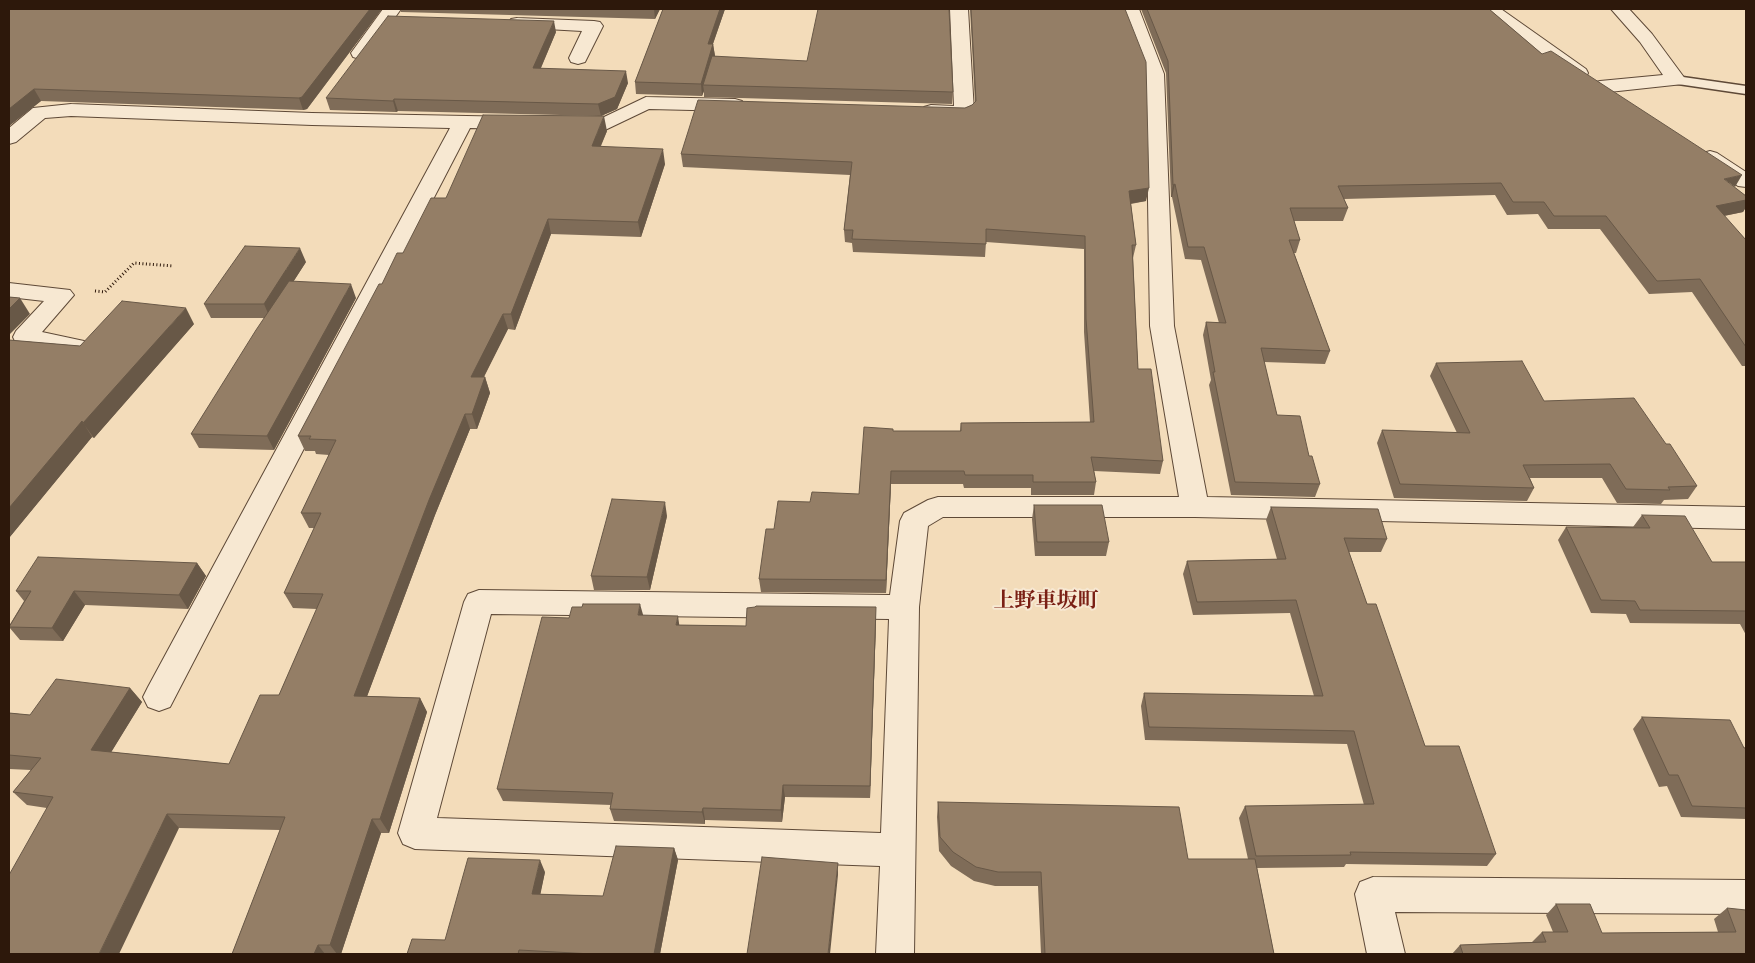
<!DOCTYPE html>
<meta charset="utf-8">
<style>
body{margin:0}
#map{position:relative;width:1755px;height:963px;overflow:hidden;background:#f3dcba;font-family:Vollkorn,serif}
canvas{display:block}
.frame{position:absolute;inset:0;border:10px solid #2d180b;pointer-events:none}
</style>
<div id="map">
<canvas width="1755" height="963"></canvas>
<div class="frame"></div>
</div>
<script>
const ctx = document.querySelector('canvas').getContext('2d');
ctx.lineJoin = 'round';
const toPath = rows => new Path2D(rows.map(r => 'M' + r).join(''));
function strokePath(path, color, width, dash) { ctx.strokeStyle = color; ctx.lineWidth = width; ctx.lineCap = dash ? 'butt' : 'round'; ctx.setLineDash(dash || []); ctx.stroke(path); }
function fillPath(path, color) { ctx.fillStyle = color; ctx.fill(path, 'evenodd'); }
function drawText(font, color, halo, rows, align = 'center') {
  ctx.font = font + ' Vollkorn,"Noto Serif JP",serif'; ctx.lineWidth = 4; ctx.setLineDash([]); ctx.textBaseline = 'middle'; ctx.strokeStyle = halo; ctx.fillStyle = color; for (const [text, x, y, turn = 0] of rows) {
    ctx.save(); ctx.translate(x, y); ctx.rotate((+turn || 0) * Math.PI / 180); ctx.textAlign = isNaN(turn) ? turn : align; if (halo) ctx.strokeText(text, 0, 0); ctx.fillText(text, 0, 0); ctx.restore();
  }
}
const path = toPath([
 [95,291,105,292,134,263,173,266]
]);
const service = toPath([
 [1676,76,1746,86,1746,94,1671,83,1669,80,1671,77,1676,76]
]);
const minor = toPath([
 [383,9,401,9,367,57,360,59,353,57,351,53,383,9],
 [950,9,968,9,974,112,971,116,964,118,931,117,924,115,921,111,924,107,931,105,954,106,950,9],
 [1121,9,1139,9,1164,74,1174,326,1207,497,1746,507,1746,529,1195,517,943,517,928,526,919,607,914,954,876,954,880,866,415,849,403,844,398,833,464,602,468,594,479,590,890,595,900,521,904,513,928,500,938,497,1179,497,1150,326,1146,74,1121,9],
 [491,614,889,619,881,833,437,818,491,614],
 [1481,9,1501,9,1586,69,1588,73,1586,77,1579,79,1572,77,1481,9],
 [1611,9,1629,9,1652,34,1683,76,1686,80,1683,84,1600,93,1593,91,1590,87,1593,83,1600,81,1663,75,1640,42,1611,9],
 [517,18,594,21,600,22,603,26,585,62,578,64,571,62,569,58,582,31,511,27,508,23,511,19,517,18],
 [646,97,735,99,742,101,745,105,742,109,735,111,649,109,605,130,568,129,561,127,558,123,561,119,568,117,602,118,646,97],
 [71,104,312,113,518,117,525,119,528,123,525,127,518,129,470,128,170,707,159,711,148,707,143,697,148,687,450,128,312,125,71,116,45,118,16,142,9,144,9,128,33,108,71,104],
 [1710,151,1717,153,1746,172,1746,187,1738,186,1703,161,1700,157,1703,153,1710,151],
 [9,283,70,290,74,295,42,332,84,341,87,347,84,353,75,355,16,343,13,337,16,331,44,301,9,297,9,283],
 [1373,877,1746,880,1746,914,1395,912,1405,954,1367,954,1355,894,1360,882,1373,877]
]);
const wall = toPath([
 [9,9,382,9,307,109,303,110,41,101,9,126],
 [400,9,660,9,655,19,401,12],
 [663,9,725,9,713,44,715,56,953,92,952,104,704,97,704,91,702,96,636,94,635,82],
 [970,9,1125,9,1146,201,1131,204,1136,245,1133,258,1138,369,1163,461,1160,474,1094,471,1096,482,1094,495,1031,495,1031,488,964,488,963,484,891,484,886,593,761,592,759,579,774,529,810,502,859,494,893,431,960,431,961,423,1090,422,1084,332,1084,249,986,242,985,257,853,252,852,243,845,242,844,230,850,175,683,167,681,154,965,108,972,105,975,102],
 [1141,9,1489,9,1542,54,1746,196,1746,207,1743,212,1724,216,1746,240,1746,366,1742,366,1692,292,1649,294,1600,229,1548,229,1538,214,1507,215,1495,195,1344,199,1348,208,1343,221,1294,221,1300,240,1296,253,1294,253,1330,351,1325,364,1264,362,1277,415,1309,456,1320,484,1315,497,1231,495,1209,385,1211,380,1203,335,1206,322,1219,323,1201,260,1185,259,1172,197,1171,197,1166,73],
 [556,32,541,68,628,83,617,109,601,116,398,111,396,112,330,110,326,98],
 [607,131,601,146,665,164,641,237,551,234,515,330,508,329,484,377,485,377,490,393,477,429,470,429,435,515,367,696,420,698,427,712,389,833,381,833,341,954,232,954,280,830,179,828,27,805,13,792,31,770,9,769,9,713,30,715,130,688,142,702,111,752,229,764,279,695,317,609,293,608,284,593,314,528,309,528,301,513,329,455,316,454,315,451,305,451,298,436,382,284,403,253,446,198],
 [306,262,293,282,356,298,274,450,199,448,191,434,265,318,211,318,204,304],
 [194,324,94,438,92,437,9,538,9,340,80,346],
 [1436,363,1666,444,1697,486,1688,499,1664,500,1661,504,1617,503,1602,478,1530,478,1534,488,1527,501,1394,498,1377,443,1382,430,1457,433,1430,376],
 [1034,505,1109,542,1106,556,1035,556,1032,519],
 [1271,507,1387,539,1381,552,1349,552,1367,604,1425,746,1496,854,1487,866,1346,864,1344,867,1257,868,1274,954,1041,954,1038,886,995,886,974,881,951,866,939,851,937,817,938,802,1188,859,1248,859,1239,818,1245,806,1364,805,1347,744,1145,740,1141,706,1144,693,1314,696,1290,613,1193,615,1183,574,1187,561,1277,559,1266,520],
 [1642,515,1712,562,1746,562,1746,635,1740,624,1630,623,1626,614,1591,613,1558,540,1566,527,1633,527],
 [667,516,650,590,594,590,591,576],
 [197,563,206,576,188,609,85,605,63,641,20,640,9,627,9,626,24,601,16,591],
 [643,616,679,625,746,626,876,621,870,798,785,797,782,822,705,820,705,824,614,821,610,809,611,805,503,801,497,789,569,618],
 [1642,717,1746,748,1746,819,1681,817,1667,786,1659,787,1633,729],
 [674,848,678,860,660,954,407,954,445,940,545,872,540,894,603,896],
 [1556,904,1602,933,1718,932,1714,919,1727,908,1746,954,1452,954,1460,945,1532,942,1542,932,1553,932,1546,915]
]);
const shadedWall = toPath([
 [370,9,382,9,307,109,303,110,299,98],
 [654,9,660,9,655,19],
 [720,9,725,9,709,55,708,44],
 [554,21,556,32,536,79,533,68],
 [713,44,715,56,703,85,704,91,702,96,701,84],
 [626,71,628,83,617,109,601,116,598,104],
 [34,89,41,101,9,126,9,109],
 [394,99,398,111,396,112,393,101],
 [604,116,607,131,594,161,592,146],
 [663,149,665,164,641,237,638,222],
 [1742,175,1735,187,1724,179],
 [1175,184,1172,197,1171,197,1173,185],
 [1149,188,1146,201,1127,204,1129,191],
 [1746,200,1746,207,1743,212,1708,219,1716,206],
 [548,219,551,234,515,330,511,314],
 [300,248,306,262,270,318,264,304],
 [351,284,356,298,274,450,267,436],
 [20,298,30,314,9,335,9,309],
 [186,308,194,324,94,438,83,423],
 [503,314,508,329,476,392,471,377],
 [485,377,490,393,477,429,472,414],
 [465,414,470,429,435,515,362,710,354,696,429,500],
 [82,421,92,437,9,538,9,508],
 [891,471,891,484,886,593,886,580],
 [665,502,667,516,650,590,647,577],
 [197,563,206,576,188,609,179,595],
 [74,591,85,605,63,641,52,628],
 [640,604,644,618,638,615],
 [876,607,876,621,870,798,870,786],
 [678,616,680,630,676,625],
 [130,688,142,702,104,764,91,750],
 [420,698,427,712,389,833,380,819],
 [783,785,785,797,782,822,781,810],
 [703,808,705,820,705,824,702,812],
 [167,814,179,828,119,954,99,954],
 [372,819,381,833,341,954,337,954,330,945],
 [674,848,678,860,660,954,654,954],
 [540,860,545,872,538,906,532,894],
 [838,863,838,875,830,954,828,954],
 [318,945,325,954,314,954]
]);
const building = toPath([
 [9,9,370,9,302,97,299,98,34,89,9,109,9,9],
 [663,9,720,9,708,44,713,44,701,84,635,82,663,9],
 [818,9,949,9,953,92,703,85,712,56,807,61,818,9],
 [971,9,1125,9,1146,62,1149,188,1129,191,1136,245,1132,245,1138,369,1151,369,1163,461,1091,457,1096,482,1033,482,1033,475,965,475,964,471,891,471,886,580,759,579,766,529,774,529,778,501,810,502,812,492,859,494,864,427,893,429,893,431,961,431,961,423,1094,422,1086,319,1085,236,986,229,986,244,852,239,853,230,844,230,852,162,681,154,698,100,965,108,972,105,976,101,971,9],
 [1147,9,1489,9,1542,54,1551,51,1742,175,1724,179,1746,196,1746,200,1716,206,1746,240,1746,347,1700,279,1657,281,1606,216,1554,216,1544,202,1513,202,1501,183,1338,186,1348,208,1290,208,1300,240,1289,240,1330,351,1261,348,1277,415,1300,416,1309,456,1312,456,1320,484,1235,482,1213,372,1215,372,1206,322,1226,323,1204,247,1188,247,1175,184,1173,185,1168,61,1147,9],
 [388,16,554,21,533,68,626,71,615,97,598,104,394,99,393,101,326,98,388,16],
 [483,115,604,116,592,146,663,149,638,222,548,219,511,314,503,314,471,377,485,377,472,414,465,414,429,500,354,696,420,698,380,819,372,819,330,945,318,945,314,954,232,954,285,817,167,814,99,954,9,954,9,875,53,797,13,792,41,758,9,755,9,713,30,715,56,679,130,688,91,750,229,764,260,695,279,695,323,594,284,593,321,513,301,513,336,440,309,439,311,436,298,436,379,284,382,284,397,253,403,253,431,198,446,198,483,115],
 [245,246,300,248,264,304,204,304,245,246],
 [289,281,351,284,267,436,191,434,256,330,289,281],
 [9,297,20,298,9,309,9,297],
 [122,301,186,308,83,423,82,421,9,508,9,340,80,346,122,301],
 [1522,361,1544,401,1634,398,1666,444,1670,444,1697,486,1668,487,1670,490,1626,489,1610,464,1523,465,1534,488,1400,484,1382,430,1470,433,1436,363,1522,361],
 [612,499,665,502,647,577,591,576,612,499],
 [1034,505,1102,505,1109,542,1037,542,1034,505],
 [1271,507,1378,509,1387,539,1344,538,1367,604,1376,604,1425,746,1459,746,1496,854,1350,852,1351,855,1256,856,1245,806,1374,804,1354,731,1149,727,1144,693,1323,696,1296,600,1197,602,1187,561,1286,559,1271,507],
 [1642,515,1685,516,1712,562,1746,562,1746,611,1640,610,1635,601,1601,600,1566,527,1650,528,1642,515],
 [38,557,197,563,179,595,74,591,52,628,9,627,31,591,16,591,38,557],
 [583,604,640,604,638,615,678,616,676,625,746,626,747,608,755,607,756,606,876,607,870,786,783,785,781,810,703,808,702,812,610,809,613,793,497,789,542,617,569,618,572,607,582,607,583,604],
 [1642,717,1730,720,1744,748,1746,748,1746,808,1692,806,1678,775,1669,775,1642,717],
 [938,802,1179,807,1188,859,1255,859,1274,954,1045,954,1041,872,998,872,976,867,953,852,940,837,938,802],
 [616,846,674,848,654,954,592,954,519,950,518,954,407,954,412,939,445,940,468,858,540,860,532,894,603,896,616,846],
 [762,857,838,863,828,954,747,954,762,857],
 [1556,904,1590,904,1602,933,1736,932,1727,908,1746,910,1746,954,1463,954,1460,945,1546,942,1542,932,1568,932,1556,904]
]);
const quarterNames = [
 ["上野車坂町",1046,603]
];
strokePath(service, '#5e4937', 3);
strokePath(minor, '#5e4937', 2);
strokePath(path, '#2d180b', 3, [1, 2.5]);
fillPath(service, '#f7e8d2');
fillPath(minor, '#f7e8d2');
fillPath(wall, '#7f6c58');
fillPath(shadedWall, '#685847');
fillPath(building, '#947e66');
strokePath(building, '#685847', 1);
drawText('bold 21px', '#7a1f14', '#f7e8d2', quarterNames);
</script>
